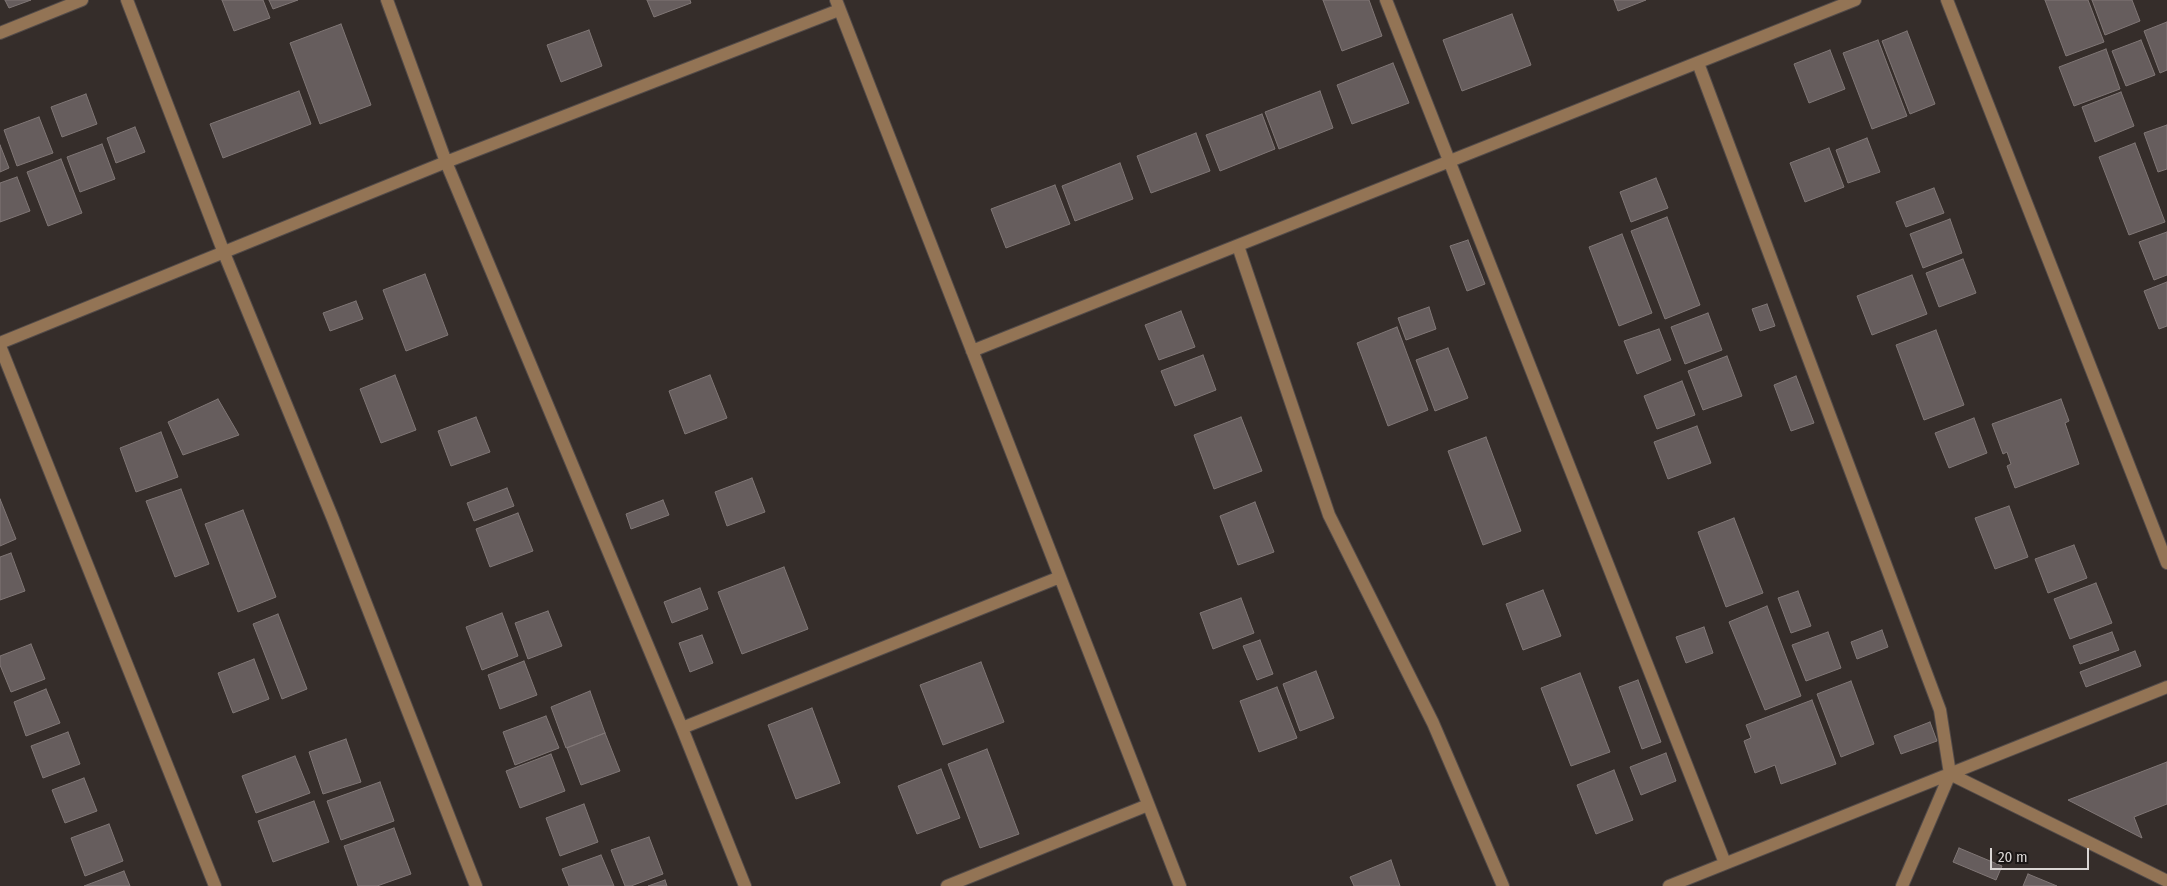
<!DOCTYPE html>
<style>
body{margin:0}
#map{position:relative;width:2167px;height:886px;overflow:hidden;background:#352d2a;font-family:"Fira Sans Condensed",sans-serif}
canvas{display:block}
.scale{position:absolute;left:1990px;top:848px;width:99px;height:22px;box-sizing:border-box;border:2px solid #dad6d4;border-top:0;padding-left:6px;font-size:15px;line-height:18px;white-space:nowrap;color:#dad6d4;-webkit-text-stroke:4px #1a1615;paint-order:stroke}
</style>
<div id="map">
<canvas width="2167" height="886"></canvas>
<div class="scale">20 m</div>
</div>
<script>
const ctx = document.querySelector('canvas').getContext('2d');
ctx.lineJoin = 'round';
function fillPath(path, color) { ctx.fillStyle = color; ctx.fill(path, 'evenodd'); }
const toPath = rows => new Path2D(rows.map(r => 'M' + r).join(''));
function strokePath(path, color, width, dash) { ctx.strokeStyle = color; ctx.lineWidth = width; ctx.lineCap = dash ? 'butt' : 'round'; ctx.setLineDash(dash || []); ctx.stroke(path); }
const building = toPath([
 [5,0,31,0,9,8,5,0],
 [222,0,263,0,270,18,234,31,222,0],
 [269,0,298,0,273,9,269,0],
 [647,0,690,0,691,3,654,17,647,0],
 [1323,0,1369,0,1382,36,1342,51,1323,0],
 [1614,0,1646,0,1618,11,1614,0],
 [2045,0,2088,0,2104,42,2066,56,2045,0],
 [2092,0,2132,0,2140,21,2105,35,2092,0],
 [1512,14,1531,65,1462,91,1443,40,1512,14],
 [2167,22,2167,70,2160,73,2144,31,2167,22],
 [341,24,371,105,320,124,290,43,341,24],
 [589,30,602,66,561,82,547,45,589,30],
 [1907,31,1935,104,1910,114,1882,41,1907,31],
 [1878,40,1907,116,1872,129,1843,53,1878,40],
 [2141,40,2155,75,2126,86,2112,51,2141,40],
 [2106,49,2120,89,2074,106,2059,67,2106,49],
 [1830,50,1845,89,1809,103,1794,64,1830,50],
 [1393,63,1409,103,1352,124,1337,85,1393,63],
 [299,91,311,124,223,158,210,124,299,91],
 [1320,91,1333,128,1279,149,1265,112,1320,91],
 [2121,92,2134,126,2095,142,2082,107,2121,92],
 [86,94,97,124,62,137,51,107,86,94],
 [1262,114,1275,149,1220,171,1206,135,1262,114],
 [39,117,53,153,17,166,4,130,39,117],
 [2167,125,2167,169,2158,172,2144,133,2167,125],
 [135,127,145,152,116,163,107,138,135,127],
 [1196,133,1210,171,1151,193,1137,156,1196,133],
 [1867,138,1880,172,1848,183,1836,150,1867,138],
 [2135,143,2165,222,2129,235,2099,157,2135,143],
 [102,144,115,179,80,192,67,157,102,144],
 [0,145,9,168,0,172,0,145],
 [1829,148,1844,187,1805,202,1790,163,1829,148],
 [61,159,82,213,48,226,27,172,61,159],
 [1120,163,1133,199,1075,221,1062,186,1120,163],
 [17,177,30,211,0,222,0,183,17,177],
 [1656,178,1668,208,1631,222,1620,192,1656,178],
 [1055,185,1070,224,1006,248,991,209,1055,185],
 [1934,188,1944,213,1906,227,1896,202,1934,188],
 [1667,217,1700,305,1665,319,1631,231,1667,217],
 [1950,219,1962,253,1923,268,1910,234,1950,219],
 [2167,232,2167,275,2154,280,2139,242,2167,232],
 [1622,234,1652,313,1619,326,1589,247,1622,234],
 [1468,240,1485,284,1467,291,1450,246,1468,240],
 [1963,259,1976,293,1939,307,1926,273,1963,259],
 [425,274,448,335,406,351,383,290,425,274],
 [1912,275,1927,314,1872,335,1857,296,1912,275],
 [2167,282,2167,326,2159,329,2144,291,2167,282],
 [356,301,363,319,330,331,323,313,356,301],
 [1767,304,1775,326,1760,331,1752,309,1767,304],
 [1429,307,1436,329,1406,340,1398,318,1429,307],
 [1181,311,1195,347,1159,360,1145,325,1181,311],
 [1708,313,1722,350,1685,364,1671,327,1708,313],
 [1397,327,1428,410,1388,426,1357,343,1397,327],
 [1659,329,1671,360,1637,374,1624,341,1659,329],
 [1936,330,1964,405,1924,420,1896,345,1936,330],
 [1448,348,1468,398,1435,411,1416,360,1448,348],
 [1203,355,1216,390,1175,406,1161,371,1203,355],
 [1727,356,1742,396,1703,410,1688,371,1727,356],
 [395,375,416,430,381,443,360,389,395,375],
 [710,375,727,418,685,434,669,391,710,375],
 [1796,376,1814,423,1791,431,1774,385,1796,376],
 [1682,381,1695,415,1657,429,1644,396,1682,381],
 [218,399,239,435,183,455,168,422,218,399],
 [2061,399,2069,421,2065,423,2079,464,2015,488,2007,466,2011,464,2007,452,2003,454,1992,424,2061,399],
 [476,417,490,452,451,466,438,431,476,417],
 [1241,417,1262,471,1214,489,1194,435,1241,417],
 [1974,418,1987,453,1949,468,1935,433,1974,418],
 [1697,426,1711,463,1668,479,1654,442,1697,426],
 [161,432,178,477,136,492,120,448,161,432],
 [1486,437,1521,531,1483,545,1448,451,1486,437],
 [752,478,765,512,727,526,715,492,752,478],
 [507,488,514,506,474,521,467,503,507,488],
 [181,489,209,564,175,577,146,501,181,489],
 [0,499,16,539,0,546,0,499],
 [663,500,669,515,631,529,626,514,663,500],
 [1255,502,1274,552,1238,565,1220,516,1255,502],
 [2009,506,2028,557,1995,569,1975,518,2009,506],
 [243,510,276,597,238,612,205,524,243,510],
 [518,513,533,551,490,567,476,529,518,513],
 [1734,518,1763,593,1726,607,1698,532,1734,518],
 [2074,545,2087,578,2048,593,2035,559,2074,545],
 [11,553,25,591,0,600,0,557,11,553],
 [784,567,808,629,742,654,718,592,784,567],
 [2096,583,2112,623,2070,639,2054,599,2096,583],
 [700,588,708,609,672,623,664,602,700,588],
 [1543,590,1561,636,1523,650,1506,604,1543,590],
 [1798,591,1811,626,1791,633,1778,598,1798,591],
 [1241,598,1254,633,1213,649,1200,613,1241,598],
 [1767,606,1801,696,1765,710,1729,622,1767,606],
 [548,611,562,646,528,659,515,623,548,611],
 [502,613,518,656,482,670,466,627,502,613],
 [278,614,307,689,282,699,253,624,278,614],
 [1704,627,1713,653,1686,663,1676,637,1704,627],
 [1882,630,1888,647,1857,659,1851,642,1882,630],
 [1828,632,1841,668,1806,681,1792,645,1828,632],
 [2112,632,2119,650,2080,664,2073,646,2112,632],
 [702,635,713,663,690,672,679,643,702,635],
 [1260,640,1273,674,1257,680,1243,646,1260,640],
 [31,644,45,679,11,692,0,665,0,656,31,644],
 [2135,651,2141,666,2086,687,2080,672,2135,651],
 [254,659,269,699,233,713,218,673,254,659],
 [524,661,537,695,500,709,488,675,524,661],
 [981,662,1004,722,943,745,920,685,981,662],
 [1316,671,1334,718,1300,731,1283,684,1316,671],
 [1580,673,1610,752,1571,766,1541,688,1580,673],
 [1638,680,1661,742,1642,749,1619,687,1638,680],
 [1851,681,1874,744,1841,757,1817,694,1851,681],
 [1277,687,1297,738,1259,752,1240,701,1277,687],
 [46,689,60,723,26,736,14,702,46,689],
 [590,691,605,733,566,748,551,707,590,691],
 [1812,700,1836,764,1781,784,1775,765,1755,773,1744,741,1751,738,1746,725,1812,700],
 [812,708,840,783,796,799,768,725,812,708],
 [546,716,559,748,515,765,503,732,546,716],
 [1930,722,1937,741,1901,754,1894,736,1930,722],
 [68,732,80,764,43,778,31,746,68,732],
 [605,733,620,771,581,785,567,748,605,733],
 [346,739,361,782,323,794,309,752,346,739],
 [987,749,1019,834,980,848,948,764,987,749],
 [1666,753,1676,781,1641,795,1630,767,1666,753],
 [551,754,565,791,520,808,506,771,551,754],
 [295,756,310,793,256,813,242,776,295,756],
 [2167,762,2167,804,2134,817,2142,838,2068,800,2167,762],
 [941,769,960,818,917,834,898,786,941,769],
 [1614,770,1633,820,1596,834,1577,785,1614,770],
 [84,778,97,811,65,823,52,790,84,778],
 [380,782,394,821,341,840,327,801,380,782],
 [314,801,329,842,273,862,258,821,314,801],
 [584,804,598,842,560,856,546,818,584,804],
 [109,824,123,861,85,876,71,838,109,824],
 [394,828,411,874,377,886,358,886,344,846,394,828],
 [649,837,663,874,631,886,625,886,611,850,649,837],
 [1959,848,2002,866,1996,880,1953,862,1959,848],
 [601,855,614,886,569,886,562,869,601,855],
 [1391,860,1400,886,1354,886,1350,877,1391,860],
 [124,871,130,886,84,886,124,871],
 [2028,874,2057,886,2023,886,2028,874],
 [665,880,667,886,648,886,665,880]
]);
const minor = toPath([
 [127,0,224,253,333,519,476,886],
 [387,0,446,162,682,728,745,886],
 [836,0,1180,886],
 [1386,0,1725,863],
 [1947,0,2167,563],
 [0,33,82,0],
 [1698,63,1940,710,1950,774,1902,886],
 [1238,246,1329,515,1433,723,1503,886],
 [0,343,446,162,839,10],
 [0,346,215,886],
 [972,351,1855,0],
 [682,728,1060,577],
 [1950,774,2167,881],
 [947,886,1148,805],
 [1669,886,2167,687]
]);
fillPath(building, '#665d5d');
strokePath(building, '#807776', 1);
strokePath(minor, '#534b49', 14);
strokePath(minor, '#937455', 12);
</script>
